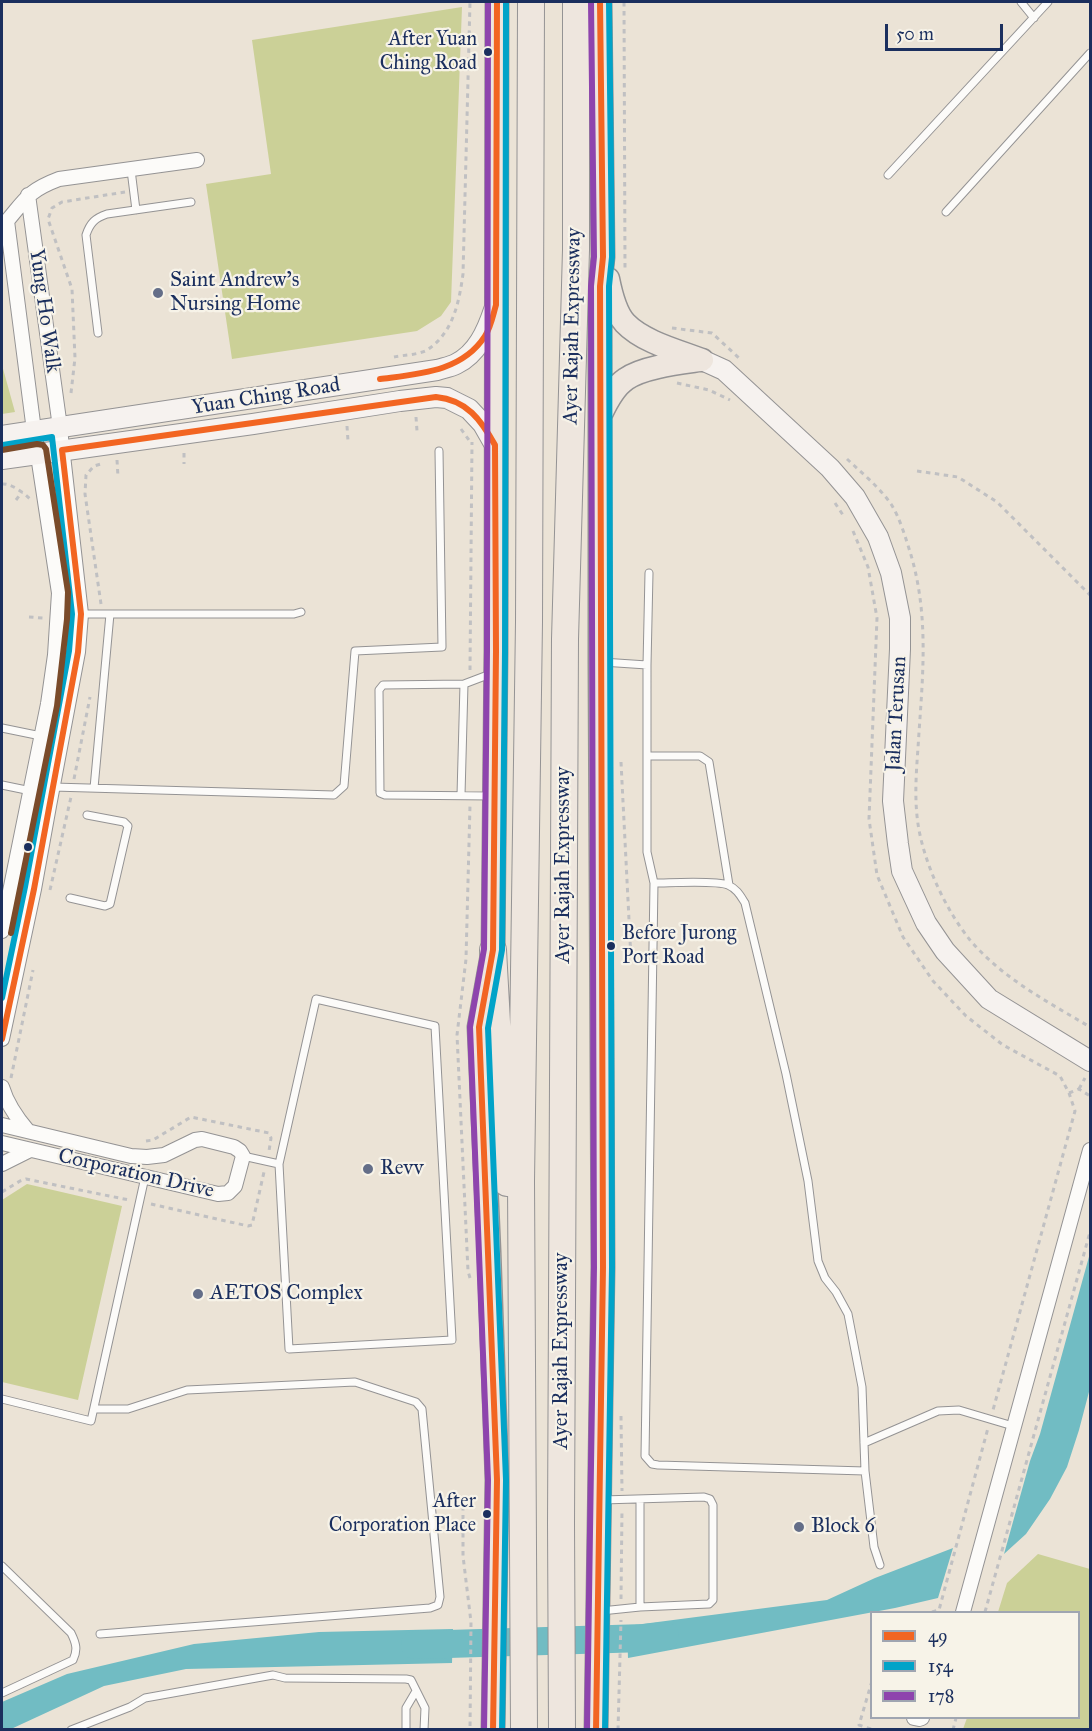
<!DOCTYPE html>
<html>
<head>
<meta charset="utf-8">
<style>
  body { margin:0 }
  #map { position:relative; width:1092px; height:1731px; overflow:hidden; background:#ebe3d6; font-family:"IM FELL Great Primer",serif }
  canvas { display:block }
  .frame { position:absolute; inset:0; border:3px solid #1b2f5e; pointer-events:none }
  .legend { position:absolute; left:870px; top:1611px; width:210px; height:108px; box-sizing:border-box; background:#f7f3e8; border:2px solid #9fa5b1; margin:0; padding:8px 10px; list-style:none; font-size:18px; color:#1b2f5e }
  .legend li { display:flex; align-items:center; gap:12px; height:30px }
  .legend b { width:30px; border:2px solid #9fa5b1 }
  .scale { position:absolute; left:885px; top:24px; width:118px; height:27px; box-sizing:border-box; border:3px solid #1b2f5e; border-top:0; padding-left:8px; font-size:18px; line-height:21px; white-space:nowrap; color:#1b2f5e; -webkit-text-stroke:4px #f7f3e8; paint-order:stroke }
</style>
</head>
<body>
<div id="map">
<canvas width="1092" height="1731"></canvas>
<div class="frame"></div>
<ul class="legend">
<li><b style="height:8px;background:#f26522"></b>49</li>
<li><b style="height:8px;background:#01a3c8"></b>154</li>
<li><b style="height:8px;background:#8e44ad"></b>178</li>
</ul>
<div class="scale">50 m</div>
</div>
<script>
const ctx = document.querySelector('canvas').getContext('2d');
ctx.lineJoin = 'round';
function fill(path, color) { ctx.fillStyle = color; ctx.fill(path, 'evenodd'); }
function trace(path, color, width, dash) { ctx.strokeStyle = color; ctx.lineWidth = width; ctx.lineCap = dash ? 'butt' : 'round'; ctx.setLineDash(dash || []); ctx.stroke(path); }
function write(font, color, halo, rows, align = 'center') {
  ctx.font = font + ' "IM FELL Great Primer",serif'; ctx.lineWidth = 4.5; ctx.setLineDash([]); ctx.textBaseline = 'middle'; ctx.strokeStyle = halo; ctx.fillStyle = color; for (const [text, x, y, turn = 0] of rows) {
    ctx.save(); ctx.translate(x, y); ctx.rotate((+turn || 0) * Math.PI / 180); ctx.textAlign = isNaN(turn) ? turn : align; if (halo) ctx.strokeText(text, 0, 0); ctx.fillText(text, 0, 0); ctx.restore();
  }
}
const green = new Path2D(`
  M462,7L451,302L441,316L417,331L232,359L206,184L271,174L252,40Z
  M2,365L15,412L2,414Z
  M27,1184L122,1206L78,1400L2,1382V1200Z
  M1038,1554L1090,1569V1729H963L967,1718H1078V1612H998L1007,1583Z`);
const water = new Path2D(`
  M1090,1253V1388L1079,1430L1067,1467L1050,1499L1026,1534L1004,1554L1030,1461L1040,1434Z
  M953,1548L938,1598L895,1608L628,1658L627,1626L827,1600L875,1578Z
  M453,1629L452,1663L186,1669L104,1686L11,1729H2V1702L67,1674L194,1644L319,1632Z`);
const river = new Path2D(`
  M415,1645L645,1638L665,1636`);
const path = new Path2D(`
  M624,2L625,270
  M672,328L712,333L739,358
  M394,357C403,355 418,355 427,350C453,333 459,303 463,274L470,2
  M677,383L709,390L730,400
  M71,393L75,358L72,289L48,219L52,208L62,202L125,192
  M416,417L417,431
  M347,426L348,441
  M461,429L471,443
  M184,453V464
  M847,459C862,473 879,487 891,504C900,518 906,539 911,555C930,620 922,682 918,748C916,775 914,803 919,830C926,867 946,910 970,940C1002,978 1048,1002 1090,1027
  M117,460L118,477
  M917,471L958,477L997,502L1090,595
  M2,484C11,483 24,493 30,499
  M16,500L22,492
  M835,503L843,515
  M853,531L868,567L877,618L869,819L877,875L903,937L933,981L966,1016L1003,1045L1060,1076L1069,1093L1075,1111L993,1410
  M101,604L85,494L86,475L94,466L101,464
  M29,617L43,618
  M470,670L472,442
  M621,762L631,959
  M74,779L90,697
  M50,890L71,797
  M11,1078L33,970
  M1079,1089L1085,1078
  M1069,1093L1079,1089L1090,1096
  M146,1141L153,1140L191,1117L269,1133L271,1138L269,1151
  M2,1192L20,1181L26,1179L129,1200
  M151,1204L248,1226L252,1225L264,1172
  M470,1278L468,1271L457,1035L466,959L470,805
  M621,1416L622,1491
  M463,1506V1556L471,1622L470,1730
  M621,1599L622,1509
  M932,1612L939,1610L988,1428
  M985,1612L1090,1232
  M872,1681L859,1725L874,1730
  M618,1730L621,1620
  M953,1730L956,1718`);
const lane = new Path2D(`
  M1021,2L1034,18
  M131,170L136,210
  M888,175L1048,2
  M946,212L1090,53
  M98,333L86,235C90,223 95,218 107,214L191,202
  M649,573L647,665V852L654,883L645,1456L652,1464L658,1465L865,1471
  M81,614H294L301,612
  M602,662L647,665
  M2,728L41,736
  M647,756H700L709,762L729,885
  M2,785L31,791L53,787L334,795L344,786L355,651L442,647L439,451
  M94,788L110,614
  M461,795L464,684
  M492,796L385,795L380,793L379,690L383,685L464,684L493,673
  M654,883C670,883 716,880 728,885C737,889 740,895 745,903L786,1074L808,1181L818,1261L825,1278L836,1292L848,1314L862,1387L865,1471L874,1547L880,1565
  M70,898L105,906L110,904L128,826L124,822L87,815
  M243,1156L279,1164L316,999L435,1026L452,1340L289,1349L279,1164
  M2,1399L91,1421L145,1177
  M94,1409H128L187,1390L355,1382L416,1402L422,1409L440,1597L438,1605L430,1608L100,1634
  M864,1443L938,1411L959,1410L1013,1426
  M640,1499V1607
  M2,1566L71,1633C76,1643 78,1650 73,1660L2,1693
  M601,1611L640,1607L709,1604L713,1600V1505L710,1499L704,1497L602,1500
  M71,1730L130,1707L145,1698L273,1675L285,1678L406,1679L411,1680L425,1708L424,1730
  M406,1730V1708L416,1691`);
const street = new Path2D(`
  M2,931L48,704L55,655L59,593L33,423L7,221C27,197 30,190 59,179L197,160
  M2,1039L34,889L49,806L78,652L81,614L59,420L28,195
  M2,1087C7,1104 16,1117 28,1131
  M2,1125L131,1156L147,1157L164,1155L195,1140L202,1139L234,1147L240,1151L243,1156L235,1186L228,1193L218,1194L2,1143
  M2,1164L30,1150
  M963,1612L1090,1150
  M914,1718L919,1719L922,1718`);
const secondary = new Path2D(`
  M702,360L724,370L830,468L855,497L878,537L891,573L900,618V649L893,801L898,844L902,871L926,923L945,951L989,999L1090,1061
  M2,436L437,370C443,368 450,367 456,364C477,354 487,331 494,310
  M2,459L253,424L400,401L436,397L447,398L469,409L483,424L495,445`);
const primary = new Path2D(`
  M608,279C611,294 615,312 625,323C643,342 678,351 702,360
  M601,414C607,401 614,387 626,379C643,367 679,363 700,360
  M493,1730L497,1480L489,1251L479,1027L493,950L496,651L497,2
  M596,1730L603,1267L600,662V286L603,257L600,2`);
const highway = new Path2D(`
  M493,950L504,1149L507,1183
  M524,1730L521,1181L529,622L531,2
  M562,1730L561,1522L565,639L576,250V2`);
const bus1 = new Path2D(`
  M380,379C418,374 462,372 485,336C491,327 493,315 496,305L497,2
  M2,1039L34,889L78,652L81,614L62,450L436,397C467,400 481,420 495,445L496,651L493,950L479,1027L497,1480L493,1730
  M596,1730L603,1267L600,286L603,257L600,2`);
const bus2 = new Path2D(`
  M2,998L25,887L69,651L72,614L52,437L3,445
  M502,1730L506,1480L488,1028L502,950L505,651L506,2
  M605,1730L612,1267L609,286L612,257L609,2`);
const bus3 = new Path2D(`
  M484,1730L488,1480L470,1027L484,949L487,651L488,2
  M587,1730L594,1267L591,286L594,257L591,2`);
const bus4 = new Path2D(`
  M2,450L37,444L43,445L46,449L68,592L67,619L57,706L11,933`);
const markers = [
  [488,52,5,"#1b2f5e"],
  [158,293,6,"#646e88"],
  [28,847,5,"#1b2f5e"],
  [611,946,5,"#1b2f5e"],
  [368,1169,6,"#646e88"],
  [198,1294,6,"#646e88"],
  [487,1514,5,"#1b2f5e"],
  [799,1527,6,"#646e88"]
];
const busNames = [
  ["After Yuan",477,40],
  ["Ching Road",477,64],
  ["Before Jurong",622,934,"left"],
  ["Port Road",622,958,"left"],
  ["After",476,1502],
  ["Corporation Place",476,1526]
];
const poiNames = [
  ["Saint Andrew's",170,281],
  ["Nursing Home",170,305],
  ["Revv",380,1169],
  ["AETOS Complex",210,1294],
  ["Block 6",811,1527]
];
const streetNames = [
  ["Yung Ho Walk",44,311,82],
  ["Ayer Rajah Expressway",573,326,-89],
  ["Yuan Ching Road",266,397,-9],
  ["Jalan Terusan",897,714,-87],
  ["Ayer Rajah Expressway",564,865,-90],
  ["Corporation Drive",136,1174,13],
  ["Ayer Rajah Expressway",562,1351,-90]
];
fill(green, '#cbd097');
fill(water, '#71bcc3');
trace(river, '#71bcc3', 28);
trace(lane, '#949394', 9);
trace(street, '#949394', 16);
trace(secondary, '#949394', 22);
trace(primary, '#949394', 25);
trace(highway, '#949394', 28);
trace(path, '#c0c0c2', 3, [4.5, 4.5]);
trace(lane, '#fcfbf9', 7);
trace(street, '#fcfbf9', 14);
trace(secondary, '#f6f2ef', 20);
trace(primary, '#eee6de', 22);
trace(highway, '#eee6de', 26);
trace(bus1, '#f26522', 6);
trace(bus2, '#01a3c8', 6);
trace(bus3, '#8e44ad', 6);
trace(bus4, '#7a4b2a', 6);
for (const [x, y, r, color] of markers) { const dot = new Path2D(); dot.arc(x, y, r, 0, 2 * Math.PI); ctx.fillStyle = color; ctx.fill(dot); trace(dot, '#f7f3e8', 2); }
write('20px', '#1b2f5e', '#f7f3e8', busNames, 'right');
write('21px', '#1b2f5e', '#f7f3e8', poiNames, 'left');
write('21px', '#1b2f5e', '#f7f3e8', streetNames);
</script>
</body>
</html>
